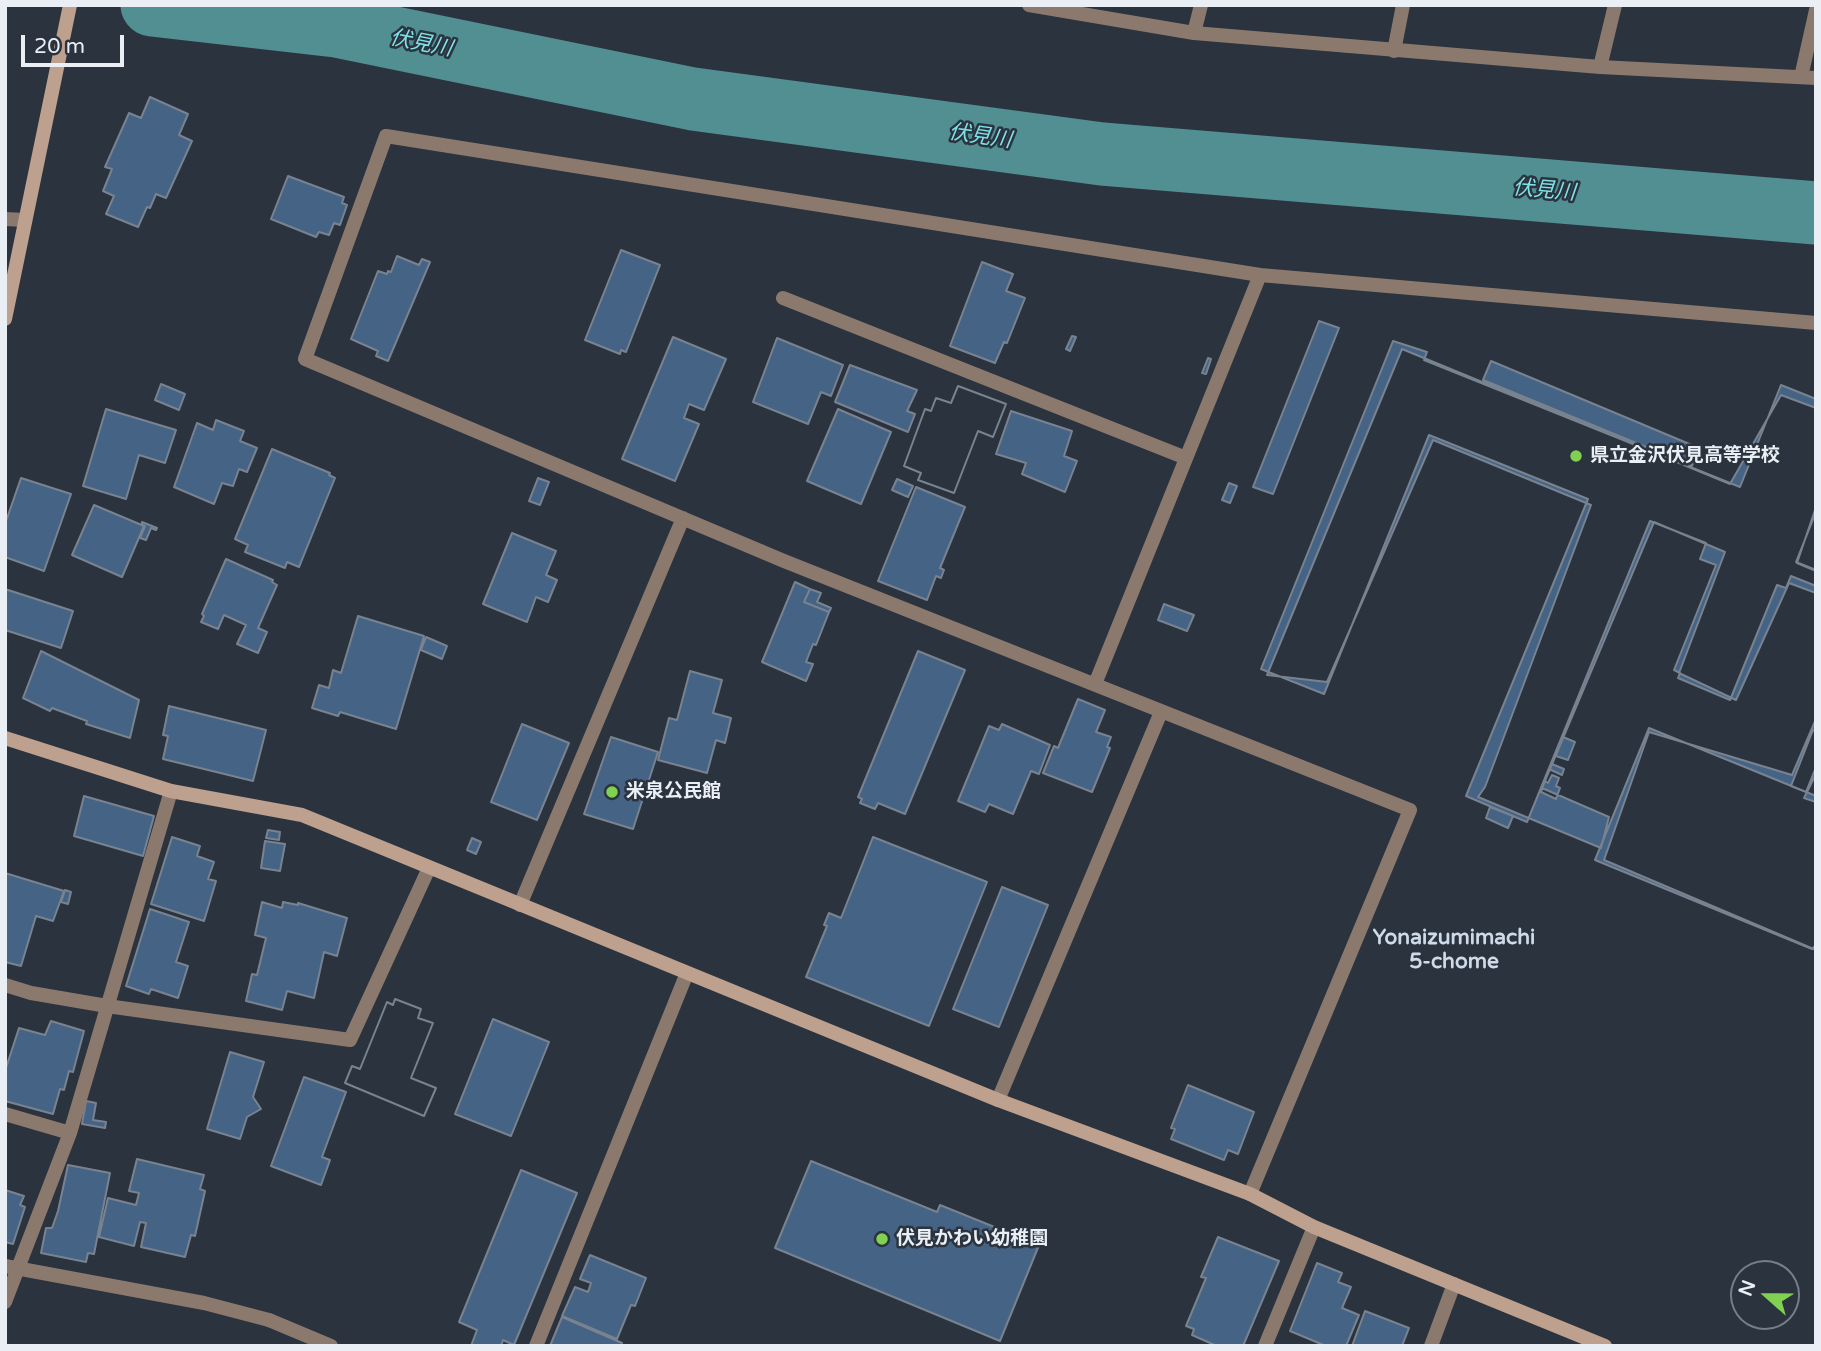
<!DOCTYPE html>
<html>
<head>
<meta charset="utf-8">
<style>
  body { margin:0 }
  #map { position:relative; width:1821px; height:1351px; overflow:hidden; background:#2a333e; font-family:"Varela Round",sans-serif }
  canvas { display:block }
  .frame { position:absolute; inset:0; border:7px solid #e9eff5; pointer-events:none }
  .north { position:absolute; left:1730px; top:1260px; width:70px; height:70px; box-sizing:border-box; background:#2a333e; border:2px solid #767e87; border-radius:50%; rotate:291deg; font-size:19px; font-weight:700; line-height:28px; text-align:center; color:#e9eff5 }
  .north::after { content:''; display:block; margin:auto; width:24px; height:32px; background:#80d051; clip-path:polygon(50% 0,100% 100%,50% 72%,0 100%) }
  .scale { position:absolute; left:21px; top:35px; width:103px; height:32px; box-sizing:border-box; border:4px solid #e9eff5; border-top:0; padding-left:9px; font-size:21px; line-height:24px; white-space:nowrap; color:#e9eff5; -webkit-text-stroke:5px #2a333e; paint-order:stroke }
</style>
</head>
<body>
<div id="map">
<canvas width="1821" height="1351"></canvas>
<div class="frame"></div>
<div class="north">N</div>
<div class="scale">20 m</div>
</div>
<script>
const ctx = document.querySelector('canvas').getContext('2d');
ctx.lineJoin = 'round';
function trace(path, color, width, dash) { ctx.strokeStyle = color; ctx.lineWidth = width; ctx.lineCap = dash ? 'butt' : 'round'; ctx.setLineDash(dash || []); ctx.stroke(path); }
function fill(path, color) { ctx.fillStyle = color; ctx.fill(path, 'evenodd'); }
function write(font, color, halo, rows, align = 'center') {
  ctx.font = font + ' "Varela Round","Noto Sans JP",sans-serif'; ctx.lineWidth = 5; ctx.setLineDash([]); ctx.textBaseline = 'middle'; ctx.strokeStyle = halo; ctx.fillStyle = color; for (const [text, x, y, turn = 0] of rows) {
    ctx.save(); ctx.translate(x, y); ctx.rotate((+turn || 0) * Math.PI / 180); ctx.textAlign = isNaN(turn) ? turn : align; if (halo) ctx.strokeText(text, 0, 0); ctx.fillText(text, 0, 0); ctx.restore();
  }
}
const river = new Path2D(`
  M152,5L336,26L693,99L1102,154L1816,213`);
const building = new Path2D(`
  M150,97L188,114L179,135L192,141L166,198L156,194L150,208L147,207L138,227L106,214L114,196L103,191L112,169L105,167L129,113L141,118Z
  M288,176L344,197L342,203L347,205L340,225L334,223L329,235L319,232L316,237L271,219Z
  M621,250L660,265L626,352L621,350L620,354L585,340Z
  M397,256L419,265L422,259L430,262L388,361L376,356L378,351L351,339L378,271L387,274L388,271L391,272Z
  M982,262L1013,274L1006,291L1025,298L1007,343L1004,342L995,363L950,346Z
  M1319,321L1339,328L1273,494L1253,487Z
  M1072,336L1076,337L1070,351L1066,349Z
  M673,337L726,359L704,410L689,404L684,418L699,424L675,481L622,459Z
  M777,338L843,365L831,396L821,392L808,424L753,402Z
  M1393,341L1427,352L1424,360L1740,487L1781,385L1816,399V512L1796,562L1816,570V586L1791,576L1786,588L1777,585L1730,700L1678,678L1680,673L1674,670L1716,565L1700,559L1706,543L1650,521L1527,822L1466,796L1588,499L1429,435L1324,694L1261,669Z
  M1402,349L1730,484L1781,395L1816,408V507L1797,563L1816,571V593L1789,583L1736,700L1679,673L1725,552L1654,522L1542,788L1609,817L1601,848L1478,797L1485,787L1591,505L1433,440L1327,682L1267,675Z
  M1208,358L1211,359L1206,374L1202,373Z
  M1491,361L1699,448L1692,466L1483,380Z
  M850,365L917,390L907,411L915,414L908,432L835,402Z
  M161,384L185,394L179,410L155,400Z
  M958,386L1006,404L993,437L978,431L954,493L918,480L921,473L904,466L925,409L931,411L936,398L951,403Z
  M958,386L1006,404L993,437L978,431L954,493L918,480L921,473L904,466L925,409L931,411L936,398L951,403Z
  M106,409L176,430L165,463L139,455L126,499L83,486Z
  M838,409L891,432L861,504L807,481Z
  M1011,411L1072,431L1064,456L1077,461L1065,492L1022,474L1026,463L996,454Z
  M216,420L244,431L240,441L257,448L247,472L239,469L233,486L222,483L214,504L174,487L197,423L213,430Z
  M272,449L330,473L329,475L335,478L299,567L287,562L285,568L245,552L248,545L235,539Z
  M21,478L71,494L44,571L5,557V524Z
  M538,478L549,482L540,505L529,501Z
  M897,479L913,486L908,497L892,490Z
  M1229,483L1237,486L1230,503L1222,500Z
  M916,487L965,507L940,568L944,570L941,578L936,576L927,600L878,581Z
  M94,505L144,526L122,577L72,555Z
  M142,522L157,528L156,530L151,528L146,540L140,538L145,526L142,525Z
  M512,533L556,551L546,575L557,580L548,602L536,597L527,622L483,604Z
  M226,559L273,580L272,582L277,585L258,628L267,632L258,653L237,644L246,625L224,615L218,629L201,622L204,616L202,614Z
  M795,582L810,589L804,602L829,612L816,645L813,644L806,662L813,664L806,681L762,662Z
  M5,589L73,611L61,648L5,630Z
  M810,589L821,593L817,602L831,608L829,612L804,602Z
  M1164,604L1194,615L1187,631L1158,620Z
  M358,616L424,636L396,729L340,712L338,716L312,708L319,685L329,688L333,670L341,673Z
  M426,637L447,646L442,659L421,650Z
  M41,651L139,700L130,738L86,724L87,721L52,708L50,711L23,698Z
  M918,651L965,670L905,814L878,803L875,809L860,803L862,799L858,797Z
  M690,671L722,680L713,713L731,718L725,743L716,740L707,773L658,760L669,718L677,720Z
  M1078,699L1105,710L1096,732L1111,737L1107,747L1110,748L1092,792L1043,773L1054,746L1058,748Z
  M169,706L266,730L253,781L163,759L168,736L163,735Z
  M1816,719V774L1804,798L1816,802V950L1604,860L1649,732L1792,775Z
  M522,724L569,743L537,820L491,802Z
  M1002,724L1050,745L1039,774L1031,771L1013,814L989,804L985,812L958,801L989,726L999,730Z
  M1649,728L1816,796V945L1812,949L1595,860Z
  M1813,730L1816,732V767L1806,792L1791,786Z
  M611,737L658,752L633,829L584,814Z
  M1563,737L1575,742L1568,760L1556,756Z
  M1552,764L1564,769L1562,775L1549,769Z
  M1552,775L1559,778L1556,786L1560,788L1556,799L1541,792L1545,781L1548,783Z
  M84,796L154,816L143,856L74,836Z
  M1490,807L1513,816L1508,828L1486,818Z
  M268,830L280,832L279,840L266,838Z
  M172,837L200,846L197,856L214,862L208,879L216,881L204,921L151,904Z
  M873,837L987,882L929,1026L806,977L827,926L824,925L829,913L841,918Z
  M472,838L481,842L476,854L467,850Z
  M265,841L285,844L280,871L261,868Z
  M5,873L64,891L53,921L36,916L21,966L5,962Z
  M1002,887L1048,905L999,1027L953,1009Z
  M65,890L71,892L68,904L61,902Z
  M262,902L282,908L283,902L298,905V903L347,918L337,956L324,952L314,998L287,991L282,1010L246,1001L252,974L257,975L266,938L255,935Z
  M150,909L189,922L176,962L188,966L178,998L151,989L149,994L126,986Z
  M395,999L421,1009L418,1018L433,1023L411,1078L436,1088L424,1116L345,1083L352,1066L360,1069L387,1002L393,1005Z
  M395,999L421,1009L418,1018L433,1023L411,1078L436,1088L424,1116L345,1083L352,1066L360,1069L387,1002L393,1005Z
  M493,1019L549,1042L511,1136L455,1114Z
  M51,1021L84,1031L73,1072L69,1071L64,1090L60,1089L53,1114L5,1101V1071L19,1028L45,1035Z
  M230,1052L264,1062L253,1097L261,1109L247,1117L240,1139L207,1129Z
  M304,1077L346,1092L322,1157L330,1160L321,1185L271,1166Z
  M1188,1085L1254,1112L1238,1154L1228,1150L1224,1160L1171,1139L1175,1129L1171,1128Z
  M86,1101L96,1103L93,1120L106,1122L105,1128L82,1124Z
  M137,1159L204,1175L200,1189L205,1191L195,1236L191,1235L185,1257L141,1247L146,1223L140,1222L134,1246L99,1237L108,1198L136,1205L139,1193L129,1191Z
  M811,1161L937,1212L940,1205L1039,1245L1000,1341L775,1248Z
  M68,1165L110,1173L94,1254L88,1253L86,1262L41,1253L46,1228H52L58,1211Z
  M521,1170L577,1193L514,1345L503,1340L501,1346H471L477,1330L459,1322Z
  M5,1190L24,1196L20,1205L25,1207L13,1244L5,1242Z
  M1218,1237L1279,1261L1243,1346H1217L1192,1335L1194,1329L1186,1326L1206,1278L1201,1277Z
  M590,1255L646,1278L635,1306L631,1305L617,1339L562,1316L575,1287L588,1292L591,1283L580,1279Z
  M1317,1263L1342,1273L1338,1282L1351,1287L1342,1308L1359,1315L1346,1346H1326L1290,1331Z
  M1365,1311L1409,1328L1402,1346H1352Z
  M562,1317L622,1343L621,1346H550Z`);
const lane = new Path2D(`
  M5,985L31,993L107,1006L350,1040L429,868
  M5,1114L70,1133L5,1302
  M70,1133L171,791
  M5,1266L204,1303L269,1320`);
const street = new Path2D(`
  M1029,5L1194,33L1600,67L1816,78
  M1194,33L1201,5
  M1394,51L1403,5
  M1600,67L1615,5
  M1801,77L1816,10
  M5,219L25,220
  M783,298L1186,458
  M1095,684L1260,275L1816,323
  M520,905L683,518
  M998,1100L1161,712
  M1250,1194L1410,810L784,561L305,359L386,136L1260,275
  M269,1320L331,1346
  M536,1346L687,973
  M1265,1346L1314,1227
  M1431,1346L1454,1284`);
const secondary = new Path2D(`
  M5,319L70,5
  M5,738L171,791L302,815L998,1100L1250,1194L1314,1227L1605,1346`);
const markers = [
  [1576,456,7,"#80d051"],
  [612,792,7,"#80d051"],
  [882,1239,7,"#80d051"]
];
const poiNames = [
  ["県立金沢伏見高等学校",1590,456],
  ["米泉公民館",626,792],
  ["伏見かわい幼稚園",896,1239]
];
const waterNames = [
  ["伏見川",421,44,11],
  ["伏見川",980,137,8],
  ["伏見川",1544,191,5]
];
const neighbourhoodNames = [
  ["Yonaizumimachi",1454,938],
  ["5-chome",1454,962]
];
trace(river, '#518f93', 63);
fill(building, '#456385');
trace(building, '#798390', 2);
trace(lane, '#8c796e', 14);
trace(street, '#8c796e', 14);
trace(secondary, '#bea08e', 14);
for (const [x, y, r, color] of markers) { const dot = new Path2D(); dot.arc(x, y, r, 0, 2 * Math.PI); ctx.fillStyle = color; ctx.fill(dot); trace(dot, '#2a333e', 2.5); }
write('bold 19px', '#e9eff5', '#2a333e', poiNames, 'left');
write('italic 21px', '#7ee2e8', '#2a333e', waterNames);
write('bold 21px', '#cedae7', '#2a333e', neighbourhoodNames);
</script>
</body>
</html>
